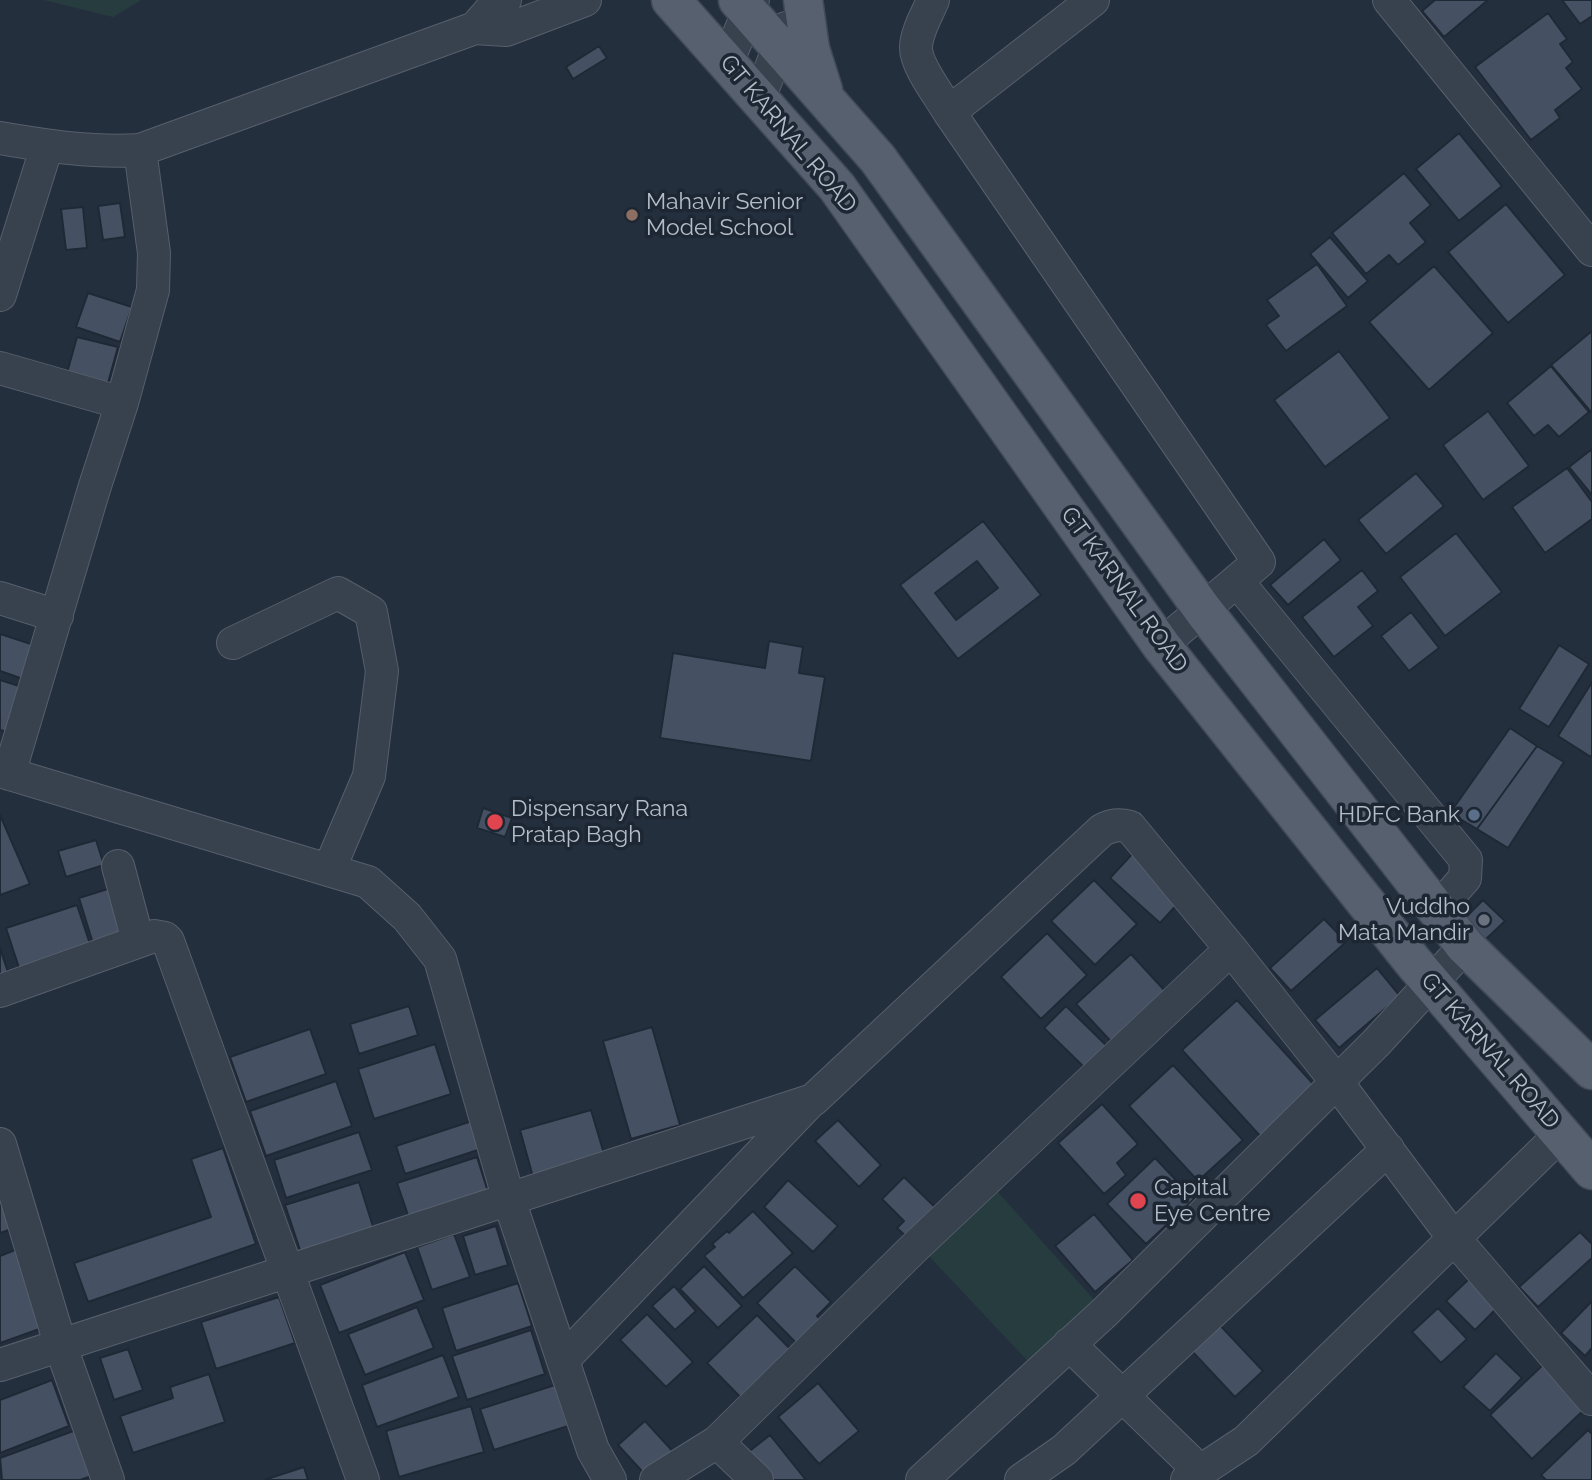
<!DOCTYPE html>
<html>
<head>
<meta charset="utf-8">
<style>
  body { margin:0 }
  canvas { display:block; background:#242f3e }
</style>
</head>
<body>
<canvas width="1592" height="1480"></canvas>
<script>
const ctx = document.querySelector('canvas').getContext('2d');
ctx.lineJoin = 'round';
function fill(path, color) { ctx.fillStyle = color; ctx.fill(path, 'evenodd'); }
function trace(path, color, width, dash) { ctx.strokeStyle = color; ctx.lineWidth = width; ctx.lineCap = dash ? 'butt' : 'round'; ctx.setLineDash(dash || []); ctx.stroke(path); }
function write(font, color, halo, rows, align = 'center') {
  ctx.font = font + ' Raleway,sans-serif'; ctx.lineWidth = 7; ctx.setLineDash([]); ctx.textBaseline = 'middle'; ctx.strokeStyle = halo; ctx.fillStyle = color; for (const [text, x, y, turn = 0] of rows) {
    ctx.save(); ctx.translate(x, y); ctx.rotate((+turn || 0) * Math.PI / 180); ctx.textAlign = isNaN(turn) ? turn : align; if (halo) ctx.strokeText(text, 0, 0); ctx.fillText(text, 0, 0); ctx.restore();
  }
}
const green = new Path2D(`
  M44,0H141L113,17Z
  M997,1191L1105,1312L1040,1374L927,1254Z`);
const building = new Path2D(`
  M1435,0H1488L1444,37L1422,11Z
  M1562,0H1592V16L1580,24Z
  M1548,13L1567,39L1560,44L1573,62L1566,68L1582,89L1555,110L1560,118L1531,140L1475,67Z
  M599,46L607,58L573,79L566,67Z
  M1459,133L1502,186L1459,221L1416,169Z
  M1404,173L1431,205L1410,223L1426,242L1398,265L1389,255L1366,274L1332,233Z
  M120,203L125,237L103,240L98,206Z
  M1506,204L1565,275L1508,323L1448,252Z
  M83,207L87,248L66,250L61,209Z
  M1330,237L1368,281L1348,298L1310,254Z
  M1317,264L1347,306L1286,351L1266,325L1279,316L1267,300Z
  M1434,266L1493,333L1429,390L1369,322Z
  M88,293L132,307L120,342L76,327Z
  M1592,331V411L1591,412L1551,365Z
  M77,337L118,347L106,390L65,380Z
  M1339,351L1390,418L1325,467L1274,400Z
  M1551,366L1589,412L1559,437L1548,425L1534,436L1507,403Z
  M1488,411L1529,466L1483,500L1443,445Z
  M1592,449V495L1569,467Z
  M1567,468L1592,502V519L1545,553L1512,507Z
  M1416,473L1444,506L1386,554L1358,520Z
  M983,521L1041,595L958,659L900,585ZM977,561L998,588L956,620L935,593Z
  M1456,533L1502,592L1445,636L1400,577Z
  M1324,539L1341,560L1288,605L1270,585Z
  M1362,570L1378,591L1358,607L1373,626L1334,657L1302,617Z
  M1411,612L1439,648L1409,671L1381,636Z
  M0,634L34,645L23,679L0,671Z
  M769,641L803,647L799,673L825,677L811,761L660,738L673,653L765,668Z
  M1559,645L1589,664L1549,727L1519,709Z
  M0,680L22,687L7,732L0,730Z
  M1592,682V755L1591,757L1558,736Z
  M1510,728L1537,746L1477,829L1450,813Z
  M1537,746L1564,762L1508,848L1477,829Z
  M483,808L512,818L505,837L477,828Z
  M0,815L30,884L0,895Z
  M96,840L104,865L66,877L58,851Z
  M1134,852L1184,897L1160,923L1110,878Z
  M1094,880L1137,924L1095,965L1051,921Z
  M114,887L130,939L95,950L79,898Z
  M1483,900L1505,921L1485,940L1464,919Z
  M77,905L93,953L22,977L6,928Z
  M1324,919L1346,942L1291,991L1270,968Z
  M1047,933L1087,975L1041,1019L1001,977Z
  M0,948L11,981L0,985Z
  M1131,954L1166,992L1119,1050L1076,1004Z
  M1377,968L1400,996L1339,1048L1315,1020Z
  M1237,1000L1316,1087L1261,1137L1182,1050Z
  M409,1006L418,1035L359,1054L350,1024Z
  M1066,1006L1112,1051L1090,1073L1044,1028Z
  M652,1027L680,1125L631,1139L603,1041Z
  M310,1029L326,1074L246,1102L230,1057Z
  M435,1044L451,1094L374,1119L358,1069Z
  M1173,1065L1243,1140L1198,1181L1129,1106Z
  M336,1081L352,1126L266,1156L250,1111Z
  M1102,1104L1138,1144L1117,1163L1126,1175L1104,1194L1058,1143Z
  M591,1110L605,1157L533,1177L520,1130Z
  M478,1119L487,1147L405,1174L396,1146Z
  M838,1120L881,1165L859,1187L815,1141Z
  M359,1132L372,1170L286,1198L274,1160Z
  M223,1148L256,1244L88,1302L74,1263L211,1217L191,1159Z
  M477,1157L489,1195L410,1221L397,1183Z
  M1155,1158L1194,1199L1146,1244L1107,1204Z
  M904,1177L940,1212L911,1241L897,1228L904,1221L882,1199Z
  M0,1180L17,1227L0,1233Z
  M788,1180L838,1226L813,1252L764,1207Z
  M359,1182L376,1236L303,1259L285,1205Z
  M753,1211L793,1253L743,1298L704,1256L715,1247L712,1244L727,1231L729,1233Z
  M1094,1214L1133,1260L1095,1292L1055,1246Z
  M496,1226L508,1265L475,1275L463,1236Z
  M1580,1232L1592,1244V1258L1538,1307L1519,1287Z
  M454,1234L470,1277L432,1290L417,1247Z
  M20,1248L45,1327L0,1343V1256Z
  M405,1252L424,1300L339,1333L320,1285Z
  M704,1266L742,1306L718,1328L680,1289Z
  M795,1266L831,1302L817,1316L827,1326L802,1349L757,1303Z
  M1470,1278L1498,1307L1475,1330L1446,1301Z
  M518,1283L532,1326L456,1351L442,1308Z
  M674,1286L696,1311L675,1330L652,1306Z
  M279,1297L295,1343L216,1369L201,1322Z
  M1592,1301V1348L1585,1356L1561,1333Z
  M417,1307L434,1348L365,1375L348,1334Z
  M1438,1308L1467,1339L1441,1363L1412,1332Z
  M647,1314L693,1362L666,1387L620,1340Z
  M757,1315L799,1358L749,1406L707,1363Z
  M1217,1322L1263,1371L1235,1397L1189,1348Z
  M531,1330L545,1374L467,1400L452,1356Z
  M128,1349L143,1390L114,1400L100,1358Z
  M1496,1353L1522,1378L1490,1411L1463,1387Z
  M443,1355L459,1397L377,1427L362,1385Z
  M1544,1364L1587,1407L1532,1459L1490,1415Z
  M209,1374L225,1422L133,1453L120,1416L173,1398L170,1387Z
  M52,1380L69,1426L0,1453V1400Z
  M818,1383L859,1431L819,1464L778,1417Z
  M555,1385L568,1426L494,1450L480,1409Z
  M471,1406L484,1452L399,1477L386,1431Z
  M645,1421L678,1457L650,1480L618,1445Z
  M76,1430L92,1476L80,1480H2L0,1458Z
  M1588,1430L1592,1434V1480H1546L1541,1475Z
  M770,1435L806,1480H768L747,1453Z
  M304,1467L308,1480H264Z`);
const minor = new Path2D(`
  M933,0C927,15 916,32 916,48C916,66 940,96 949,112L1259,562L1161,645
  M1389,0L1592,250
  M475,28L496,4L505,0
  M727,63L753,0
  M759,99L786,28
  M949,112L1093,0
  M0,138C46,146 93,153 140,150L475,28L506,30L585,0
  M0,295L47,146
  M0,368L122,403
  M1237,581L1466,860L1465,878L1437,910
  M0,598L57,616
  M233,643L338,593L371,612L382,671L369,776L329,870
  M0,771L368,882L407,917L440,959L509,1200L593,1450L610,1480
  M9,774L94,489L122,403L153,290L154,253L140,150
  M118,866L138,941
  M0,991L154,936L165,938L168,941L363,1480
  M0,1144L61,1347L108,1480
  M1069,1344L1200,1471
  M563,1360L809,1103
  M0,1365L813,1100L1102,830C1112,825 1119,824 1130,827L1231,949L1336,1081L1453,1237L1592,1399
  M717,1442L757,1480
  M656,1480L717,1442L915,1247L1231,949
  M922,1480L1105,1312L1376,1043L1465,946
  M1021,1480L1064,1450L1388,1149
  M1187,1480L1246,1441L1561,1134`);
const major = new Path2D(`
  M671,0L837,187L1161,645L1414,963L1592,1170
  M738,0L878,159L1203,610L1465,946L1592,1070
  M803,0L810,49L823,90`);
const markers = [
  [632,215,7,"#8d6e63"],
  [1474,815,7,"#5c6f8a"],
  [495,822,9,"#e0444e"],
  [1484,920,7,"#6b7280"],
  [1138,1201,9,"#e0444e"]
];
const streetNames = [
  ["GT KARNAL ROAD",788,134,50],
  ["GT KARNAL ROAD",1124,590,54],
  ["GT KARNAL ROAD",1490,1051,49]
];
const poiNames = [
  ["Mahavir Senior",646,202],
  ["Model School",646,228],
  ["Dispensary Rana",511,809],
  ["Pratap Bagh",511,835],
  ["HDFC Bank",1460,815,"right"],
  ["Vuddho",1470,907,"right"],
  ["Mata Mandir",1470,933,"right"],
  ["Capital",1154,1188],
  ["Eye Centre",1154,1214]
];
fill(green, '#263c3f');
fill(building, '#455162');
trace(building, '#1f2835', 2);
trace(minor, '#565f6c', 34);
trace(major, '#414a57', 41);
trace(minor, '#38414e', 32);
trace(major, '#56606e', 38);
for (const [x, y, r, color] of markers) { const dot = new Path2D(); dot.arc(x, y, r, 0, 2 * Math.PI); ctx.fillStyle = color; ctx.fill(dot); trace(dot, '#1d2633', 2.5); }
write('23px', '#b4bcc9', '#1d2633', streetNames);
write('23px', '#b4bcc9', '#1d2633', poiNames, 'left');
</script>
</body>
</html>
